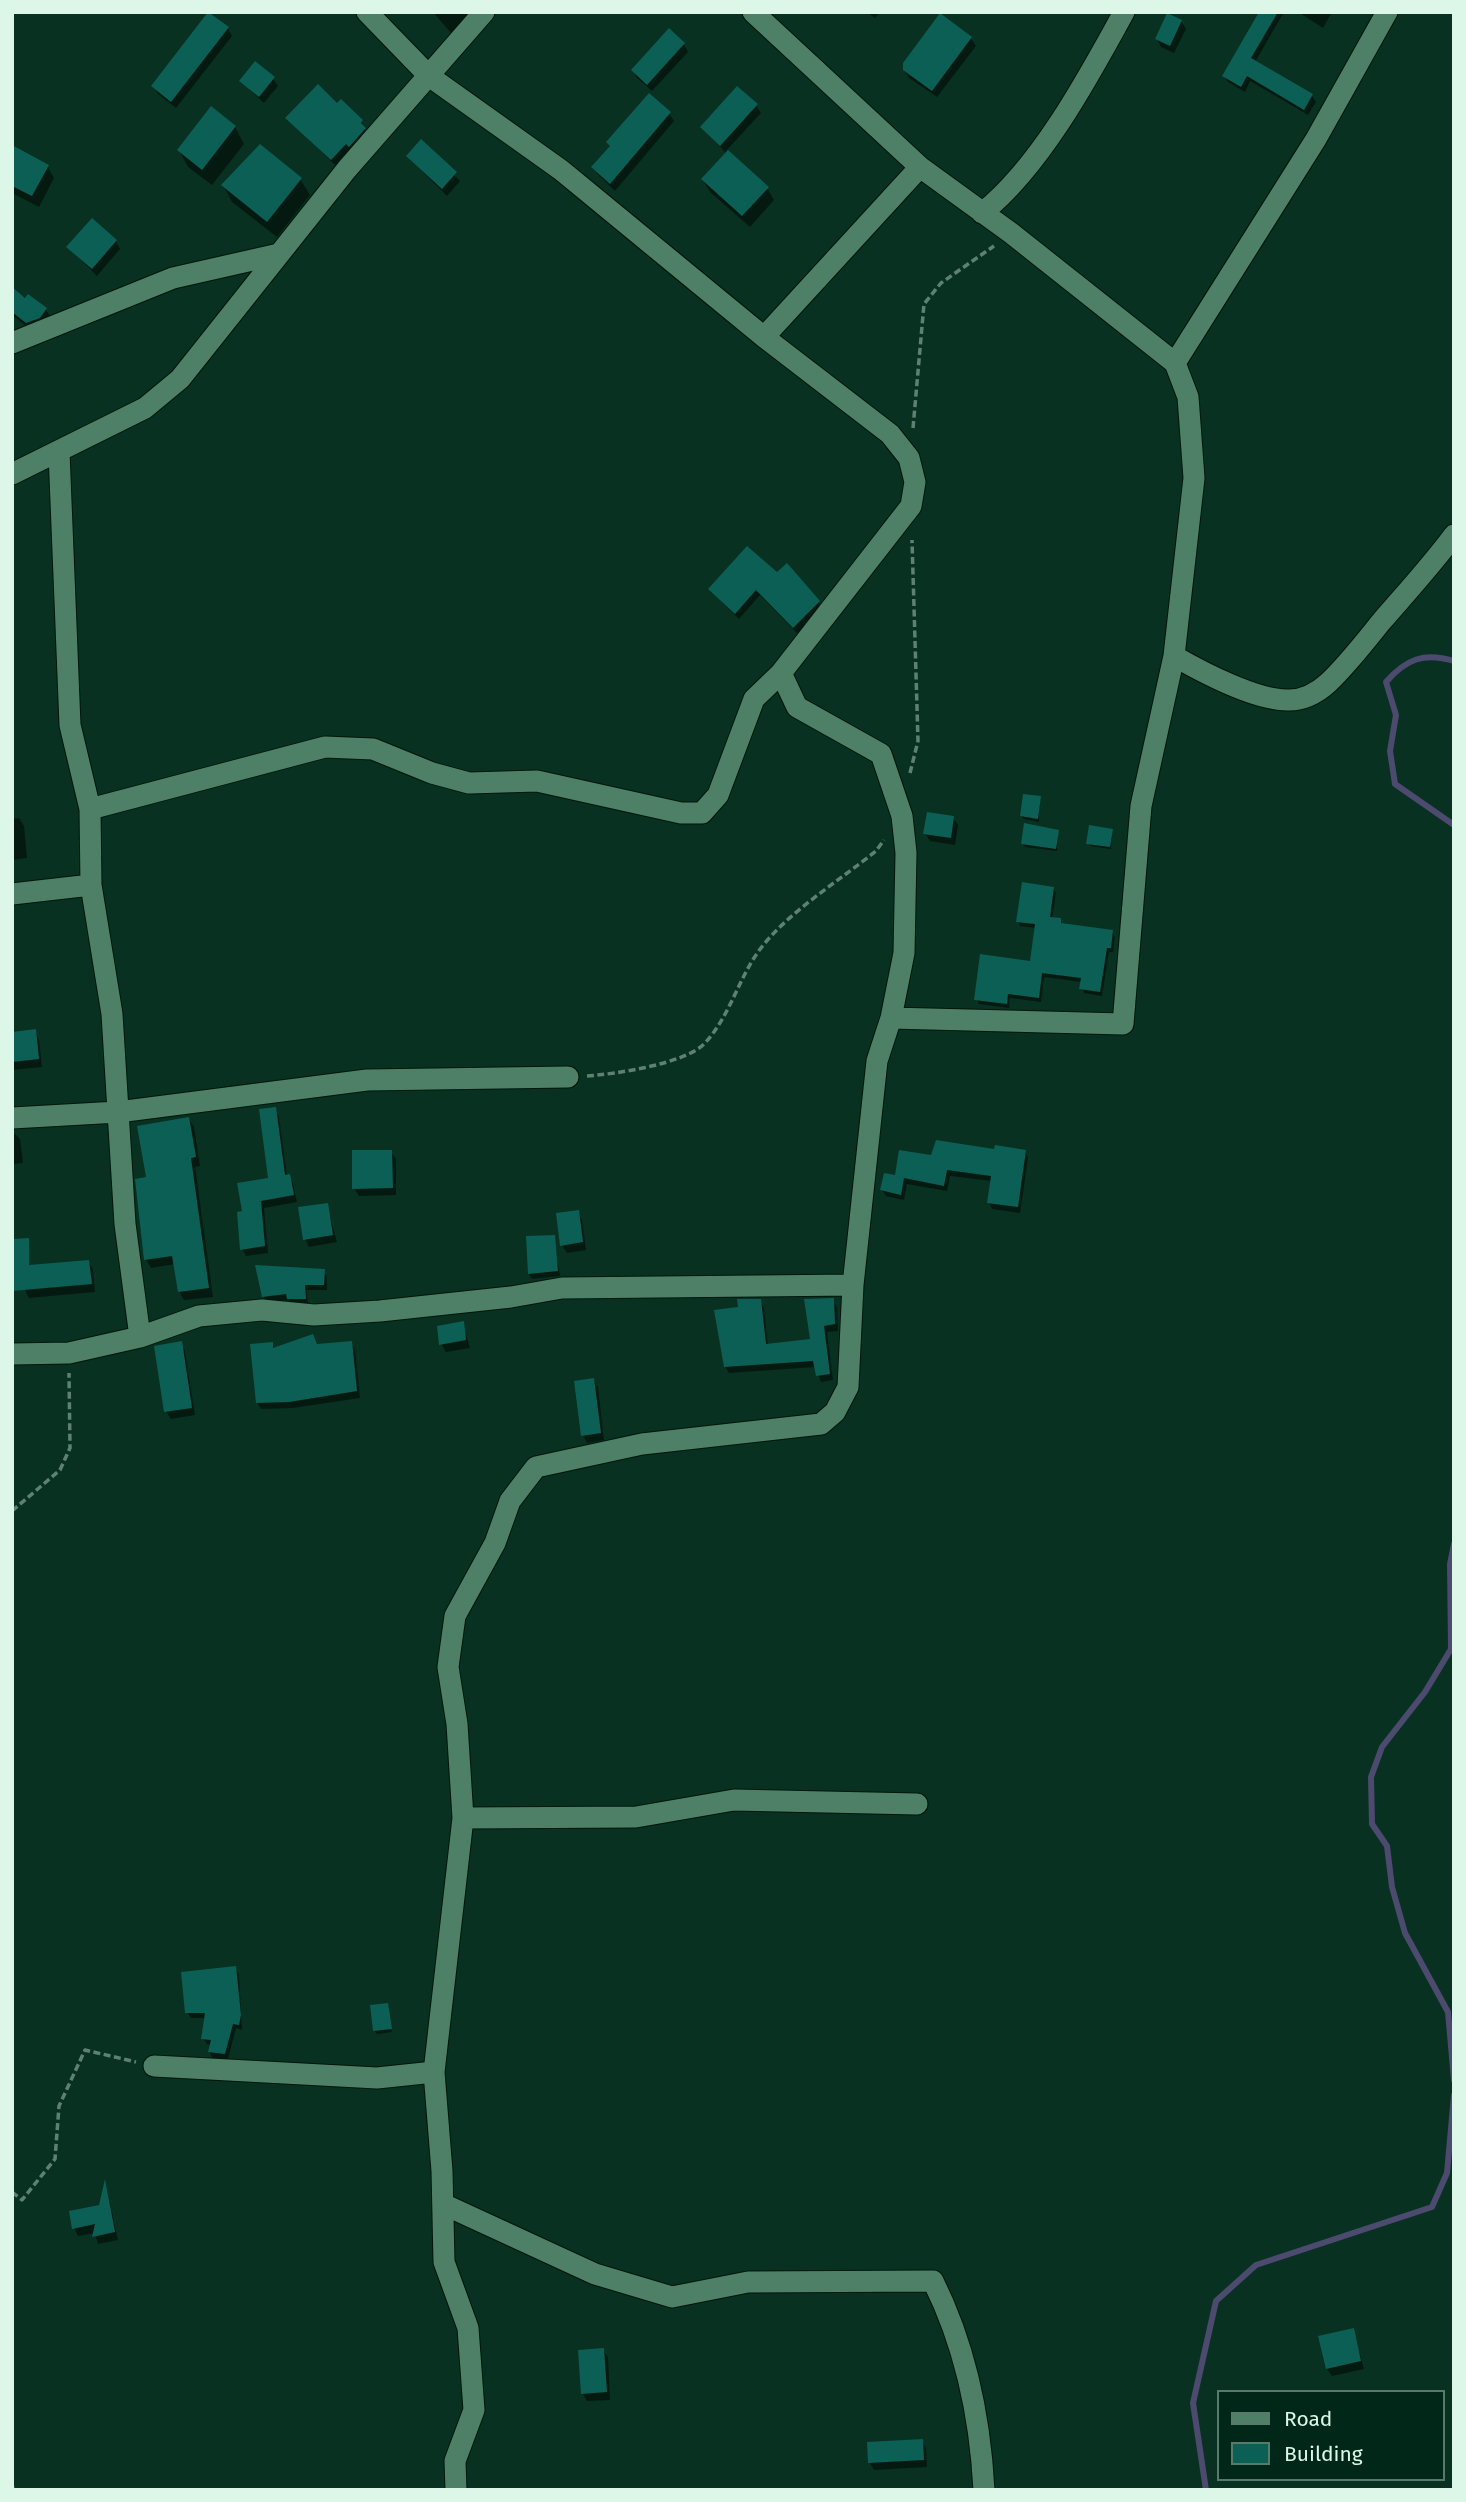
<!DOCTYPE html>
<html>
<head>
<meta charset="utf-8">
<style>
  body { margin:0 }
  #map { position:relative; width:1466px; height:2502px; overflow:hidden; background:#083121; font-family:"Fira Sans",sans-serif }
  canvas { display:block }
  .frame { position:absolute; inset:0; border:14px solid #dcf6e8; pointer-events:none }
  .legend { position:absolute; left:1217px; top:2390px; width:228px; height:91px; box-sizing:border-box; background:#002717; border:2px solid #587a6b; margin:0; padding:9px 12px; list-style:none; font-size:21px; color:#dcf6e8 }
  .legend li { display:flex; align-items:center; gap:14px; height:35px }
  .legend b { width:35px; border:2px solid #587a6b }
</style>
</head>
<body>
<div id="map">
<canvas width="1466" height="2502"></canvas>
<div class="frame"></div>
<ul class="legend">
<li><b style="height:9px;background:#4d8067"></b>Road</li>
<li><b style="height:19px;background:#0c5f55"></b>Building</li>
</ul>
</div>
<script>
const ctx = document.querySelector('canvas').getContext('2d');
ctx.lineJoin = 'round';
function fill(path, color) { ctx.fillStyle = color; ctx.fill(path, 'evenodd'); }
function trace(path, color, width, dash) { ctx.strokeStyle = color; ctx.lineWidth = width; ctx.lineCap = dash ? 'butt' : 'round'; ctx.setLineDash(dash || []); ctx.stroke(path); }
const shadow = new Path2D(`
  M433,12H478L461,31L457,27L451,33Z
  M867,12H880L875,18Z
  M1261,12H1284L1255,62L1312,96L1316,102L1308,115L1250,81L1245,92L1228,82L1224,76Z
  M1298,12H1332L1323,28Z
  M941,15L971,38L976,46L937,97L909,78L904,70Z
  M1181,21L1186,29L1174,53L1161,47L1157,39Z
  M228,28L232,36L176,108L158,94L153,86Z
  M684,44L688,52L652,91L637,78L633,70Z
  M273,79L278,86L264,103L241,81Z
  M337,105L362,122L368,135L335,165L288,118Z
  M756,105L761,113L726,151L767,188L774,200L750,227L710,192L703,180L727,154L702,128Z
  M669,113L674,121L615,191L598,175L593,167Z
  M235,127L244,144L212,185L188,167L179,150Z
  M421,142L460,181L447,196L408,157Z
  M12,147L47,166L54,178L39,207L12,193Z
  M300,179L310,195L277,237L232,202L223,185Z
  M116,241L120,249L97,276L69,248Z
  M12,290L46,309L50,317L31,330L12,315Z
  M777,575L819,602L823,608L797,633L760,595L739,619L710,590Z
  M1040,798L1039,822L1024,819L1022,816Z
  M19,818L24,826L27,858L12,860V819Z
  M953,818L958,825L955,845L930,841L925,834Z
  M1112,830L1111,849L1090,846L1088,843Z
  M1058,831L1057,851L1025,847L1023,843Z
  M1053,888L1056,893L1052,919L1060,920L1063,925L1112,932L1115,937L1113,952H1109L1102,996L1084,993L1082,982L1044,977L1041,1002L1010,998L1009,1008L979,1004L976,999L1031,963L1036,928L1020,926L1018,921Z
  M35,1031L39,1039L42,1067L12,1070V1034Z
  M275,1109L279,1116L287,1176L293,1183L297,1202L264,1208L268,1253L246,1256L242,1249L244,1213L270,1179Z
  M189,1119L194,1127L200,1166L195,1167L213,1297L184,1300L179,1291L175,1264L151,1268L146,1259L148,1178Z
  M12,1131L20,1139L23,1163L12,1164Z
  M996,1151H1025L1028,1158L1020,1213L992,1209L989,1202L992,1181L950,1176L947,1191L907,1184L904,1200L886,1196L882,1190L933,1157Z
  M391,1152L396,1159V1195L359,1196L354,1188Z
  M327,1205L337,1242L309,1247L305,1239Z
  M578,1212L582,1220L586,1250L567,1253L562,1245Z
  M554,1237L560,1276L532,1279L529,1274Z
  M88,1262L93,1269L95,1292L29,1298L25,1290V1267Z
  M324,1271L327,1277V1290H307L308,1305H292L289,1300L267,1302L263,1296Z
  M833,1300L837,1307L838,1331L827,1332L833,1380L821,1382L816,1367L729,1373L725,1366L740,1309L760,1301L764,1308L768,1346L812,1340Z
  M463,1323L470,1348L446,1352L441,1344Z
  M313,1336L318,1346L351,1343L355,1349L360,1398L293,1408L261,1409L257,1402L272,1344L275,1349Z
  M181,1343L185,1351L195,1415L171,1419L166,1411Z
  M593,1380L598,1387L604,1440L587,1443L583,1435Z
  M235,1968L239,1974L242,2030L236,2028L228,2059L213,2058L209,2052L212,2045L207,2044L203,2038L206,2018H191L187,2012Z
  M387,2004L392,2032L377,2034L375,2031Z
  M106,2184L118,2240L98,2244L95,2233L78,2236L74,2228L101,2206Z
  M1353,2330L1364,2369L1332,2376L1327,2369Z
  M603,2350L608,2357L610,2400L587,2401L583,2394Z
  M922,2440L926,2448L927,2467L874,2470L870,2463Z`);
const stream = new Path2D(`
  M1454,661C1424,652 1406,659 1386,682L1396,715L1390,751L1395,784L1454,825
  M1454,1544L1450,1564L1451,1649L1425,1692L1382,1747L1371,1777L1372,1824L1387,1846L1392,1887L1405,1933L1448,2012L1454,2080
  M12,2488V2490
  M1206,2490L1193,2403L1216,2301L1256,2265L1432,2207L1447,2173L1454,2095`);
const building = new Path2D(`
  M208,12L229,27L171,102L151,86Z
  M1259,12H1278L1251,58L1313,94L1304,110L1247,76L1241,87L1222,76Z
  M940,13L972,37L932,91L903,70V63Z
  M1167,13L1182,20L1170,46L1155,39Z
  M669,28L685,43L647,85L631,70Z
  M255,61L275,77L259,97L239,81Z
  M318,84L337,103L341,99L363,120L361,123L366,128L349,147L346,144L331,160L285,118Z
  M737,86L758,104L720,146L700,127Z
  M649,93L671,112L610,184L591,167L610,146L606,142Z
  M211,106L236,126L202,170L177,150Z
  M421,139L457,172L442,189L406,156Z
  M260,144L302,178L267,222L221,185Z
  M12,145L49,165L32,196L12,186Z
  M728,150L769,187L742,216L701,179Z
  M92,218L117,240L92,269L66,247Z
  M12,287L25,298L28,294L47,308L40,318L26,323L12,312Z
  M747,546L777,572L787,563L820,601L793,628L756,590L735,614L708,589Z
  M1023,794L1041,796L1038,819L1020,816Z
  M927,812L954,816L951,838L923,834Z
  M1024,823L1059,830L1056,849L1021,844Z
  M1089,825L1113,829L1110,847L1086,844Z
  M1022,882L1054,887L1050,917L1061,918V923L1113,930L1111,948H1107L1100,992L1079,989L1081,978L1042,973L1039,998L1008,994L1007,1004L974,1000L980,954L1030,961L1035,924L1016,922Z
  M36,1029L39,1059L12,1062V1032Z
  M276,1107L285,1175L290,1174L294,1195L261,1201L265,1246L240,1250L237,1212L242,1211L237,1183L268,1178L259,1109Z
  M189,1117L196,1157L191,1158L209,1288L178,1292L172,1256L144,1260L135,1179L146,1177L137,1126Z
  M936,1140L994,1149L995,1145L1026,1150L1018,1207L987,1203L991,1176L947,1170L944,1186L904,1178L901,1195L880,1190L884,1173L895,1175L899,1150L931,1155Z
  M352,1150H392L393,1188L352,1189Z
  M328,1203L333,1235L303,1240L298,1207Z
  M579,1210L583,1242L560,1246L556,1213Z
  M555,1235L558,1271L528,1274L526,1236Z
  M29,1238V1265L89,1260L92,1284L12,1291V1239Z
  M255,1265L325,1269L324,1285H305L306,1299H287L286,1294L262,1297Z
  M834,1298L835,1324L824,1326L830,1374L816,1376L813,1361L724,1367L714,1310L738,1307L737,1299H761L766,1344L810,1339L804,1299Z
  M464,1321L466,1340L439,1345L437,1326Z
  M313,1334L317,1344L352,1341L357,1391L289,1402L256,1403L250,1344L273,1342V1348Z
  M182,1341L192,1408L164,1412L154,1346Z
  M594,1378L601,1433L581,1436L574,1381Z
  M236,1966L241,2015L239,2025L233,2024L225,2054L208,2052L211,2040L201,2039L205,2013H185L181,1972Z
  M388,2003L392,2029L373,2031L370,2005Z
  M105,2179L115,2232L92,2237L95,2224L72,2229L69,2211L99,2205Z
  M1354,2328L1361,2361L1326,2369L1318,2336Z
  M604,2348L607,2392L581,2394L578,2350Z
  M923,2439L924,2460L868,2463L867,2442Z`);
const path = new Path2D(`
  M913,428L924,304L941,283L994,246
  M910,773L918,741L912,540
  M587,1076C615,1074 684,1064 704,1044C729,1018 738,980 758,952C785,914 839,881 876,851L884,840
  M12,1511L60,1470L70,1448L69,1373
  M12,2192L22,2200L55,2159L59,2106L85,2050L136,2062`);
const minor = new Path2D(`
  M753,12L920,167L1011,233L1175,363L1188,397L1194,478L1174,656L1141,806L1123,1024L891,1018
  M982,213C1040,167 1088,78 1124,12
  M764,337L920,167
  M12,343L173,278L279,254
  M1175,363L1316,139L1387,12
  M59,452L70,725L90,809L91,885L112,1014L125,1224L140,1337
  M12,474L145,408L180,379L347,169L484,12
  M1174,656C1202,672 1257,701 1289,700C1303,700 1317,693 1328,683C1347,665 1364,643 1381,622C1406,593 1431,566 1454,535
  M90,809L325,747L373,749L432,773L469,783L537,781L681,813H702L718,795L754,699L781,673L911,506L915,482L909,458L890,434L764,337L561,170L429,76L367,12
  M12,894L91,885
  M12,1118L118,1112L367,1080L568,1077
  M12,1354L69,1353L140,1337L199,1316L262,1310L314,1315L380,1311L511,1297L562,1288L853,1285
  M463,1818L636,1817L734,1800L917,1804
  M154,2066L377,2078L434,2072
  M443,2204L595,2274L672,2297L748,2282L933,2281C966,2347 980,2416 984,2490
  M456,2490L455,2461L474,2410L468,2328L444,2262L442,2171L434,2072L463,1818L457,1724L448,1667L455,1616L495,1543L510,1501L536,1467L642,1444L821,1424L835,1412L848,1387L853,1285L877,1061L891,1018L904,953L906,853L902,816L881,754L797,707L781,673`);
fill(shadow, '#0007');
trace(stream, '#4c4a6e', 6);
fill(building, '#0c5f55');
trace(minor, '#00170c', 23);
trace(path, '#5e8172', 3.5, [7, 3.5]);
trace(minor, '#4d8067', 21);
</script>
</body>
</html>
